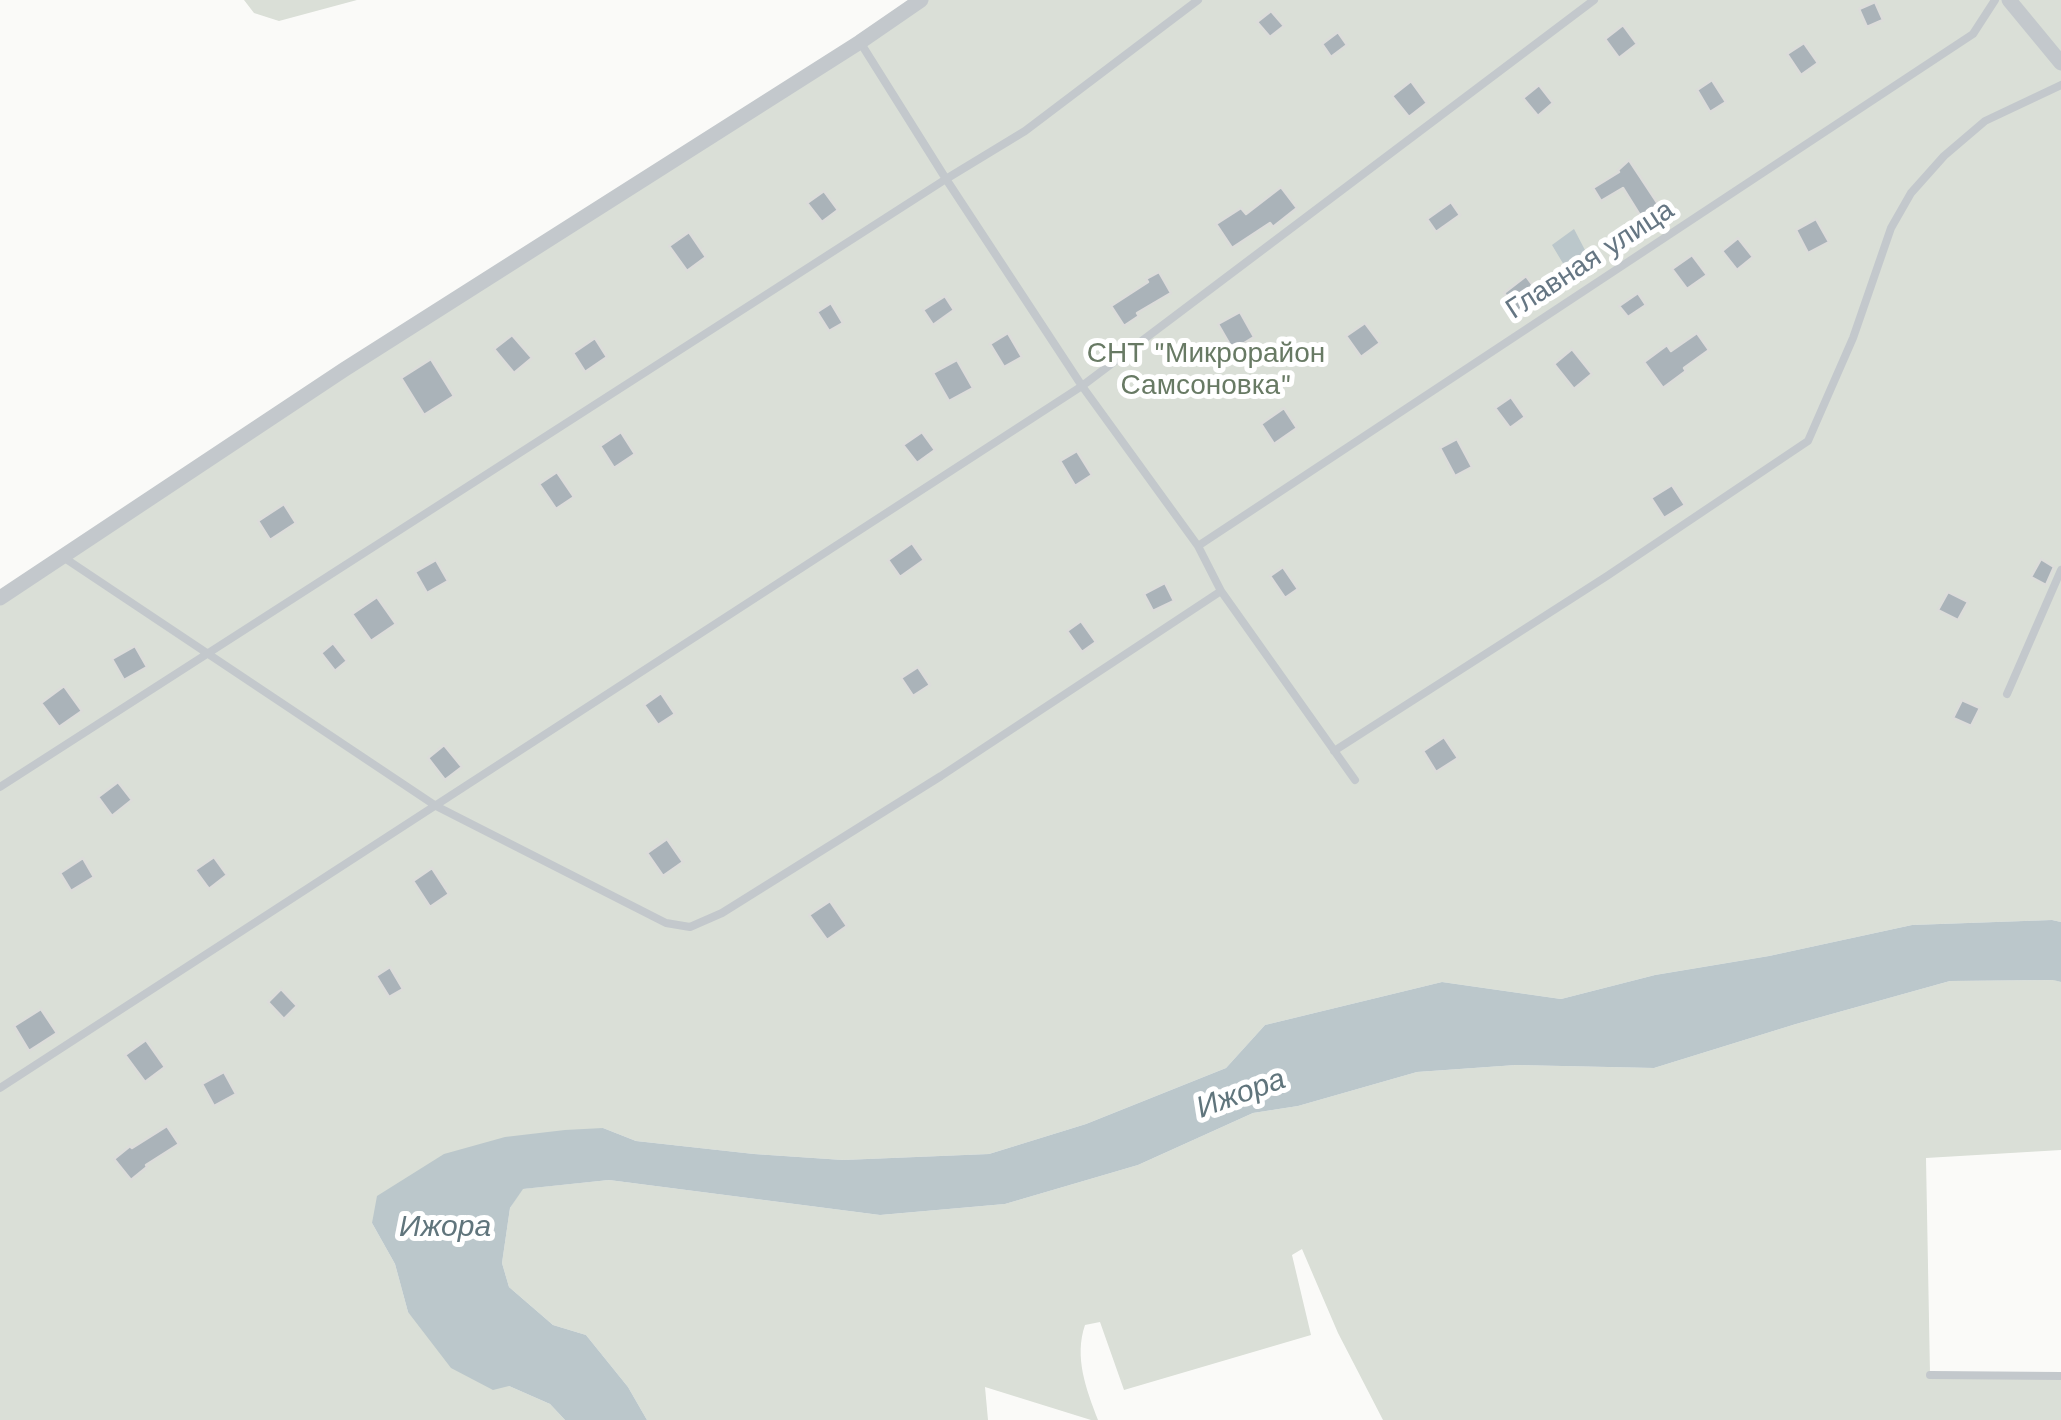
<!DOCTYPE html>
<html>
<head>
<meta charset="utf-8">
<style>
  body { margin:0 }
  canvas { display:block; background:#fafaf8 }
</style>
</head>
<body>
<canvas width="2061" height="1420"></canvas>
<script>
const ctx = document.querySelector('canvas').getContext('2d');
ctx.lineJoin = 'round';
function fill(path, color) { ctx.fillStyle = color; ctx.fill(path, 'evenodd'); }
function trace(path, color, width, dash) { ctx.strokeStyle = color; ctx.lineWidth = width; ctx.lineCap = dash ? 'butt' : 'round'; ctx.setLineDash(dash || []); ctx.stroke(path); }
function write(font, color, halo, rows, align = 'center') {
  ctx.font = font + ' "Work Sans",sans-serif'; ctx.lineWidth = 10; ctx.setLineDash([]); ctx.textBaseline = 'middle'; ctx.strokeStyle = halo; ctx.fillStyle = color; for (const [text, x, y, turn = 0] of rows) {
    ctx.save(); ctx.translate(x, y); ctx.rotate((+turn || 0) * Math.PI / 180); ctx.textAlign = isNaN(turn) ? turn : align; if (halo) ctx.strokeText(text, 0, 0); ctx.fillText(text, 0, 0); ctx.restore();
  }
}
const green = new Path2D(`
  M244,0H357L279,21L254,13Z
  M921,0H2061V922L2052,920L1912,925L1769,956L1655,975L1561,999L1442,982L1265,1025L1226,1068L1086,1124L989,1154L843,1160L754,1154L636,1141L603,1128L372,1223L395,1264L408,1312L509,1386L550,1404L565,1420H0V598Z
  M2054,980L2061,982V1150L1926,1158L1930,1374L2061,1376V1420H1383L1338,1333L1302,1249L1292,1255L1311,1335L1124,1390L1100,1322L1085,1325C1074,1357 1086,1389 1098,1420H1091L985,1387L988,1420H647L628,1387L586,1335L553,1325L509,1287L502,1263L510,1208L522,1189L609,1180L880,1215L1005,1204L1138,1165L1253,1113L1298,1106L1417,1072L1516,1065L1654,1068L1796,1024L1950,981Z`);
const water = new Path2D(`
  M1574,229L1586,252L1564,265L1552,245Z
  M2052,920L2061,922V982L2053,980L1950,981L1796,1024L1654,1068L1516,1065L1417,1072L1298,1106L1253,1113L1138,1165L1005,1204L880,1215L609,1180L523,1189L510,1208L502,1263L509,1287L553,1325L586,1335L628,1387L647,1420H565L550,1404L509,1386L493,1390L451,1368L408,1312L395,1264L372,1223L377,1196L444,1154L505,1137L565,1130L603,1128L636,1141L754,1154L843,1160L989,1154L1086,1124L1226,1068L1265,1025L1442,982L1561,999L1655,975L1769,956L1912,925Z`);
const building = new Path2D(`
  M1875,2L1883,20L1867,27L1859,9Z
  M1271,11L1284,26L1270,37L1257,22Z
  M1623,25L1637,44L1619,58L1605,39Z
  M1338,32L1347,45L1331,57L1322,44Z
  M1804,43L1818,63L1801,75L1787,54Z
  M1712,80L1726,102L1710,112L1697,90Z
  M1411,81L1427,103L1409,117L1392,96Z
  M1539,85L1553,103L1538,116L1523,98Z
  M1629,160L1664,213L1646,225L1623,188L1601,201L1593,188L1619,172L1618,170Z
  M1281,187L1297,208L1273,227L1270,223L1232,248L1216,224L1241,208L1246,214Z
  M824,191L838,210L822,222L807,203Z
  M1451,202L1460,215L1436,232L1427,219Z
  M1816,219L1829,242L1808,253L1796,230Z
  M689,232L706,257L687,271L669,246Z
  M1738,238L1753,257L1737,270L1722,251Z
  M1692,255L1707,275L1687,289L1672,269Z
  M1159,272L1171,293L1137,313L1139,316L1124,326L1111,306L1148,282L1146,279Z
  M1526,276L1541,296L1519,312L1504,293Z
  M1638,293L1646,305L1628,317L1619,306Z
  M945,296L954,310L933,325L923,310Z
  M831,303L843,323L829,331L817,312Z
  M1240,312L1254,337L1233,350L1218,324Z
  M1365,323L1380,343L1361,357L1346,336Z
  M1008,333L1022,357L1004,367L990,344Z
  M1697,333L1709,350L1684,368L1686,371L1663,388L1644,362L1667,345L1671,351Z
  M512,335L532,358L514,373L494,349Z
  M595,338L607,357L585,372L573,353Z
  M1572,349L1592,374L1574,389L1554,364Z
  M431,359L454,396L424,415L401,378Z
  M957,360L973,388L949,401L933,373Z
  M1511,397L1525,417L1510,428L1495,408Z
  M1284,408L1297,428L1274,444L1261,424Z
  M621,432L635,454L614,468L600,446Z
  M922,432L935,450L917,463L903,445Z
  M1457,439L1472,467L1455,476L1440,448Z
  M1077,451L1092,475L1075,486L1060,461Z
  M557,472L574,497L556,509L539,484Z
  M1672,485L1685,505L1664,518L1651,498Z
  M284,504L296,523L270,540L258,521Z
  M912,543L924,560L900,577L888,560Z
  M2041,559L2054,567L2046,585L2031,577Z
  M436,560L448,581L427,593L415,572Z
  M1283,567L1298,589L1285,598L1270,576Z
  M1165,583L1174,601L1153,611L1144,594Z
  M1948,592L1968,602L1958,620L1938,610Z
  M377,597L396,624L371,641L352,614Z
  M1081,621L1096,642L1082,652L1067,631Z
  M333,643L347,661L335,671L321,653Z
  M135,646L147,667L124,680L112,659Z
  M918,667L930,685L913,696L901,678Z
  M64,686L82,711L59,727L41,703Z
  M661,693L675,714L658,725L644,705Z
  M1962,700L1980,708L1971,726L1953,718Z
  M1444,737L1458,758L1436,772L1423,751Z
  M444,745L462,767L445,780L428,758Z
  M118,782L132,800L112,816L98,797Z
  M667,839L683,862L663,876L647,853Z
  M214,857L227,875L209,889L195,870Z
  M83,858L94,877L71,891L60,873Z
  M432,868L449,894L430,907L413,881Z
  M830,901L847,926L827,940L809,915Z
  M390,967L403,989L389,997L376,976Z
  M281,989L297,1006L284,1019L268,1002Z
  M41,1009L57,1033L29,1051L14,1026Z
  M146,1040L165,1067L145,1082L125,1055Z
  M224,1072L236,1094L214,1106L202,1084Z
  M167,1126L179,1144L146,1165L147,1167L131,1180L114,1159L130,1146L132,1148Z`);
const service = new Path2D(`
  M860,42L946,179L1082,386L1198,546L1221,591L1355,780
  M1198,546L1973,34L1995,0
  M63,557L436,806L666,923L690,927L722,913L941,776L1221,591
  M2007,694L2061,570
  M1334,751L1607,576L1808,441L1853,338L1891,228L1911,193L1944,156L1985,121L2061,85
  M0,787L946,179L1025,131L1198,0
  M0,1088L1082,386L1594,0
  M1930,1375L2061,1376`);
const minor = new Path2D(`
  M2009,0L2061,63
  M0,598L345,369L860,42L921,0`);
const streetNames = [
  ["Главная улица",1590,260,-33]
];
const parkNames = [
  ["СНТ \"Микрорайон",1206,354],
  ["Самсоновка\"",1206,386]
];
const waterNames = [
  ["Ижора",1241,1094,-20],
  ["Ижора",445,1227]
];
fill(green, '#dadfd7');
fill(water, '#bbc7cb');
fill(building, '#aab3b9');
trace(building, '#dcdcda', 2.5);
trace(service, '#c3c8cc', 8);
trace(minor, '#c3c8cc', 15);
write('28px', '#657683', '#fff', streetNames);
write('28px', '#687a64', '#fff', parkNames);
write('italic 30px', '#60757c', '#fff', waterNames);
</script>
</body>
</html>
